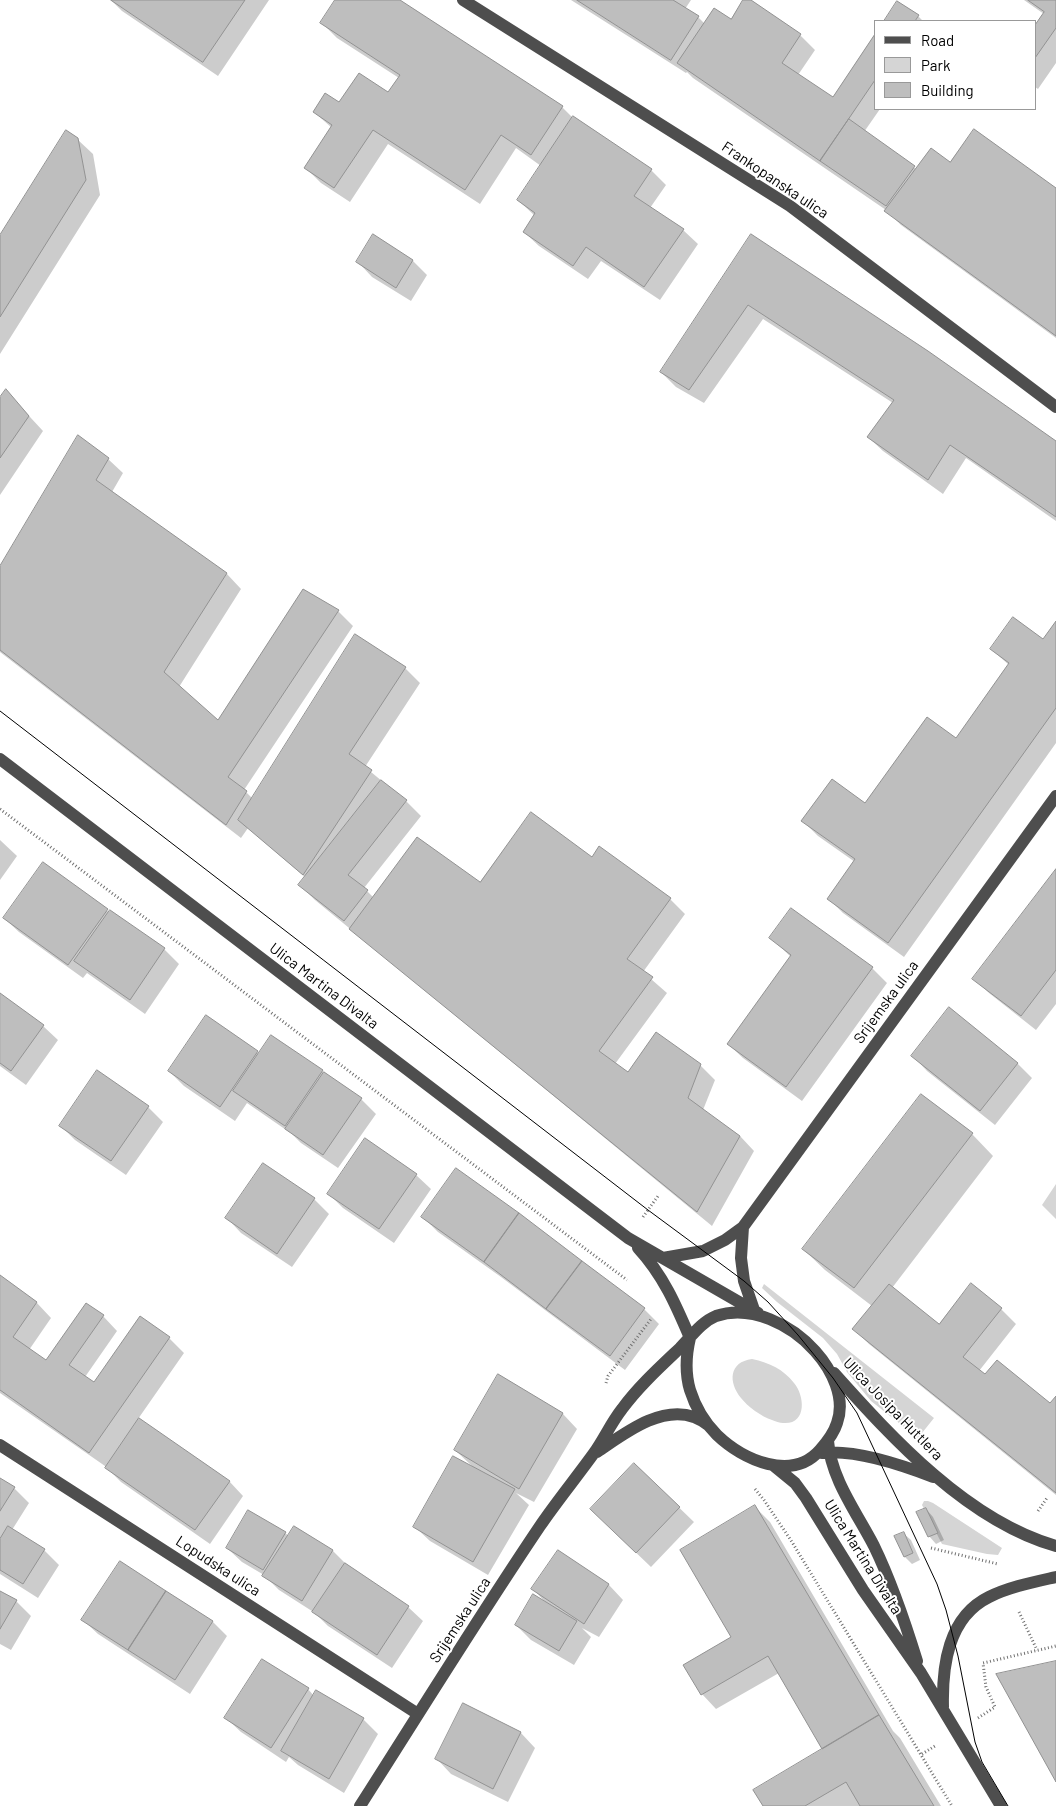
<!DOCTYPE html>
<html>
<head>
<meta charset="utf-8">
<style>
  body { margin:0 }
  #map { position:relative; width:1056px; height:1806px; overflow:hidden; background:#fff; font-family:Barlow,sans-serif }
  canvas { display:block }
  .legend { position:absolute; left:874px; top:20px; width:162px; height:90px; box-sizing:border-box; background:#fff; border:1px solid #999; margin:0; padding:6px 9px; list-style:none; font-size:15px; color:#000 }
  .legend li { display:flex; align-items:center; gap:10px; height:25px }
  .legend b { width:25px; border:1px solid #999 }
</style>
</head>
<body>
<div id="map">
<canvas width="1056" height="1806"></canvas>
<ul class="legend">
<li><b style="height:6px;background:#4e4e4e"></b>Road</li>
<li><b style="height:14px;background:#d5d5d5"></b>Park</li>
<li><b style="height:14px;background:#bebebe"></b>Building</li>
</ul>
</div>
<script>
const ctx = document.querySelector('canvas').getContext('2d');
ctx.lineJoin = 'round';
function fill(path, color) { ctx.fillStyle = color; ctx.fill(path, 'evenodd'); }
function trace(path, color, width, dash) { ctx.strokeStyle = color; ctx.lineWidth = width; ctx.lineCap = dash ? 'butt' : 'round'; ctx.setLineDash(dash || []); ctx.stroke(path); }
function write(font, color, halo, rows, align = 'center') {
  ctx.font = font + ' Barlow,sans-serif'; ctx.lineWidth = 4; ctx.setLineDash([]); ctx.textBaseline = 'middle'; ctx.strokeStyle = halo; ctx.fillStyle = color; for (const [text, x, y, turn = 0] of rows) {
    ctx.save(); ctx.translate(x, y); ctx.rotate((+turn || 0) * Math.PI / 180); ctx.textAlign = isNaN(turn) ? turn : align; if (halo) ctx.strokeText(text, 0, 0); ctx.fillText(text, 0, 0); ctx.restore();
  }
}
const green = new Path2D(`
  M1056,1184V1219L1042,1205Z
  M764,1284L934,1418L918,1438L871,1401L847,1372L837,1354L823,1338L777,1302L762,1288Z
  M752,1359C770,1363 783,1369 794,1383C805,1396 807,1425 783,1423C780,1423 775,1421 772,1420C762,1417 747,1406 741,1398C728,1382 729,1362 752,1359Z
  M924,1501H928L933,1503L1002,1548L998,1555L987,1554L942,1544L922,1505Z`);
const shadow = new Path2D(`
  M111,0H269L218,76L122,11Z
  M337,0H398L562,107L573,118L651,170L666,185L650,208L683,230L698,244L660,300L601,261L588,279L539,246L524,232L535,216L518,200L541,166L516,148L480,204L388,144L350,202L321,183L306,168L332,128L314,112L340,104L389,94L399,78L337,38L322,23Z
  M571,0H691L685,9L698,17L705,24L731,21L745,0H748L800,35L815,50L798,75L833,99L875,37V109H880L864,132L916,169L951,164L1056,190V338L901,225L886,210L693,78L687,72L686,73Z
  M1024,0H1056V63L1038,89L1035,87V27L1044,14Z
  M898,2L918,16L923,21H885Z
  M77,139L93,154L100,195L0,354V238Z
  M374,236L413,261L427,275L411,301L372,277L358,262Z
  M752,236L1056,443V521L966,458L943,494L883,451L868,437L893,403L763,319L704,403L676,387L661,372Z
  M6,391L43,431L0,495V400Z
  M108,459L123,473L112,492L227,574L241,589L179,687L218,722L338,611L353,626L244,790L253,799L405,668L420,683L365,767L406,801L421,816L364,888L374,898L481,884L592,858L600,848L670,899L685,914L643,972L667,993L615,1064L628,1073L700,1065L715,1080L703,1110L740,1136L754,1151L712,1226L315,900L300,885L306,878L248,828L241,838L0,652V569Z
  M1056,623V743L904,957L843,913L828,898L855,862L818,836L803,821L866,805L956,740L1009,665L991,649L1043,641Z
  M0,840L17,856L0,880Z
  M43,864L110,913L111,911L164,949L179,964L145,1014L87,973L83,978L19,932L4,918Z
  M1056,871V1004L1036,1030L989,993L974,979Z
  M791,910L872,968L887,983L802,1101L743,1058L728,1044L791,957L771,938Z
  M0,994L43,1026L58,1040L26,1085L0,1066Z
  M257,1052L259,1054L322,1071L361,1099L376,1114L338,1168L301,1143L292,1134L247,1103L235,1121L184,1086L169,1071Z
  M913,1056L1017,1063L1032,1078L995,1125L927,1071Z
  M97,1072L148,1107L163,1122L126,1175L75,1140L61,1126Z
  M972,1134L993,1156L892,1288L939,1326L971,1285L1001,1309L1016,1324L979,1371L985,1376L1050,1405L1056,1398V1495L869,1344L854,1329L872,1306L825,1270L803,1249Z
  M457,1170L644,1309L659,1324L625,1370L501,1277L438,1232L423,1217Z
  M416,1175L431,1189L394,1243L343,1208L329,1194Z
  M314,1199L329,1214L292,1267L241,1233L227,1218Z
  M0,1277L37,1303L51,1318L29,1350L46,1361L103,1316L117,1331L85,1377L94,1384L141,1318L169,1338L184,1353L138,1419L229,1481L243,1496L210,1544L121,1482L105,1466L0,1393Z
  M499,1376L563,1414L577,1429L534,1502L516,1493L529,1505L488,1575L430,1541L415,1527L473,1467L455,1450Z
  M635,1465L694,1522L651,1567L606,1524Z
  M0,1479L14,1488L29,1503L12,1530L44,1550L59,1565L38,1598L0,1574Z
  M755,1507L770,1522L893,1731L900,1738L941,1806H764L824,1749L779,1673L716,1709L702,1694L733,1638Z
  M926,1509L933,1517L944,1540L936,1544L929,1536Z
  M294,1527L333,1551L348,1566L408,1607L423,1621L392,1668L328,1626L315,1613L279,1590L264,1575L242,1562L227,1548L285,1533L289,1536Z
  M903,1533L911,1540L920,1560L912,1564L905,1557L896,1537Z
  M558,1552L609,1585L623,1600L599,1637L582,1628L591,1637L574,1665L531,1640L516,1625L546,1603L533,1589Z
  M0,1592L16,1601L31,1616L11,1650L0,1644Z
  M83,1620L212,1621L227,1636L190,1694L98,1634Z
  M308,1689L314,1696L363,1719L378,1734L344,1793L298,1765L289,1757L286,1762L241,1732L226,1718Z
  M464,1704L521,1733L535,1748L508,1802L451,1774L437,1759Z`);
const building = new Path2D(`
  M111,0H245L203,62Z
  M335,0H400L563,106L531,155L501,135L465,190L373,130L334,188L304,168L332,125L313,112L325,93L339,102L359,73L388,92L400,75L320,23Z
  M577,0H673L699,16L671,60Z
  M743,0H751L801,34L782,63L833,97L875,34V80L820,161L677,63L714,8L731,19Z
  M1028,0H1056V28L1035,58V25L1044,12Z
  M897,1L919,15L915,21H884Z
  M573,116L652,169L634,196L684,229L644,287L586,247L573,266L523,232L535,213L517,200Z
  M849,119L915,166L886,206L820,161Z
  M974,129L1056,188V336L884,211L931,148L950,162Z
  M66,130L78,138L86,180L0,317V235Z
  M373,234L413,260L396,288L356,262Z
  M751,234L928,351L1056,441V517L950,445L928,480L867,437L894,400L748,305L689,390L660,372Z
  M6,389L29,416L0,458V397Z
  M78,435L109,458L96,480L227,573L164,672L218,720L303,589L339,610L228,777L247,791L226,825L0,650V566Z
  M1013,617L1043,639L1056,621V708L888,943L827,899L855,859L801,821L832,779L865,803L927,717L956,738L1009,663L990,649Z
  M355,634L406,667L349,754L372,770L303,875L238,820Z
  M381,780L407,800L348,875L368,890L344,921L298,885Z
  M531,812L592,857L599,846L671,898L627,959L653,977L599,1051L628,1072L656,1032L701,1064L688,1098L740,1136L697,1212L349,929L417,837L480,882Z
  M43,862L108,909L68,965L3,918Z
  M1056,869V970L1021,1016L972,979Z
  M791,908L873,967L786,1087L727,1044L791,955L769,938Z
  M110,910L165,948L130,1000L74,961Z
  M0,993L44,1025L11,1071L0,1063Z
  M949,1007L1018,1063L980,1111L911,1056Z
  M206,1015L258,1051L220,1107L168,1071Z
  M271,1035L323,1070L285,1126L233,1091Z
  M97,1070L149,1106L111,1161L59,1126Z
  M324,1072L362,1098L323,1155L285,1129Z
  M921,1094L973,1133L854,1288L802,1249Z
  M365,1138L417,1174L379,1229L327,1194Z
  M263,1163L315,1198L277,1254L225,1218Z
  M456,1168L519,1213L484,1262L421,1217Z
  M519,1213L582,1261L546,1309L484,1262Z
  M582,1261L645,1308L610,1356L546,1309Z
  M0,1275L37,1302L13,1337L46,1360L86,1303L104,1315L69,1365L94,1382L140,1316L170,1337L89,1453L0,1390Z
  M971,1283L1002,1308L963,1357L985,1374L997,1360L1050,1403L1056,1396V1493L852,1329L889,1284L939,1324Z
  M498,1374L563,1413L519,1489L454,1450Z
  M139,1418L230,1481L195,1530L105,1468Z
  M453,1456L515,1489L473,1562L413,1527Z
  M634,1463L680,1507L636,1553L590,1509Z
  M0,1478L15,1487L0,1511Z
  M755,1505L879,1715L822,1749L768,1656L701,1695L683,1665L731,1637L680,1550Z
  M926,1508L938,1533L928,1537L916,1512Z
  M248,1510L286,1532L263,1570L226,1548Z
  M8,1526L45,1549L23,1584L0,1570V1539Z
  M294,1526L333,1550L302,1601L262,1576Z
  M904,1532L913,1553L904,1557L894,1536Z
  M558,1550L609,1584L584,1624L531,1589Z
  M120,1561L166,1591L128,1650L81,1620Z
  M345,1563L409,1606L377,1655L312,1612Z
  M0,1591L17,1600L0,1629Z
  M166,1591L213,1621L175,1680L128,1650Z
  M533,1594L577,1621L559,1651L515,1625Z
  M262,1659L309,1688L271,1748L224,1718Z
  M1056,1661V1782L996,1674Z
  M316,1690L364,1718L329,1779L281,1751Z
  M463,1703L521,1732L493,1789L435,1759Z
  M879,1715L934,1806H860L846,1782L805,1806H763L753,1790Z`);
const path = new Path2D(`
  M0,809L627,1280
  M643,1217L658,1196
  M606,1383L608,1376L651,1319
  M755,1489L764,1500L792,1542L952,1806
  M1038,1511L1047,1498
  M931,1548L998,1564
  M1019,1612L1037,1650
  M978,1718L995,1707L986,1687L983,1663L1056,1646
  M922,1754L935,1746`);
const minor = new Path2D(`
  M463,0L790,206L1056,407
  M0,759L628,1238L758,1313
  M743,1227L1056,796
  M638,1248C663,1275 676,1305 690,1338
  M663,1258L703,1251L725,1240L743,1227L741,1258L744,1281L754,1310
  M834,1373C893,1439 968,1521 1056,1546
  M828,1441C831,1479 857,1513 874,1546C892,1583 905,1622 917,1661
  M0,1445L418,1714
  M597,1452C624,1434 660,1405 694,1417C699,1419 704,1422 708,1425
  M822,1453C855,1449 902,1465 933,1477
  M773,1465L795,1483L806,1498L863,1590L921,1673L1001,1806
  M943,1707C942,1666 948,1617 989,1597C1009,1587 1034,1582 1056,1577
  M360,1806C420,1712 478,1618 540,1526C557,1501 576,1478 594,1453C604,1439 611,1423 622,1409C639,1386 660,1367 680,1348C691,1337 701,1322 716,1316C751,1304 792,1325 815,1351C832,1370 846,1398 837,1423C834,1433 827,1442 820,1450C792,1482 743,1460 717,1435C705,1423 695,1406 690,1390C685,1373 686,1355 690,1338`);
const tram = new Path2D(`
  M0,711L648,1210L744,1281L768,1302L798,1335L833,1378L857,1413L937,1584L946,1610L958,1656L975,1742L982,1762L1008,1806`);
const streetNames = [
  ["Frankopanska ulica",775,180,34],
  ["Ulica Martina Divalta",324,986,37],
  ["Srijemska ulica",886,1002,-54],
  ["Ulica Josipa Huttlera",893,1409,46],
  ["Ulica Martina Divalta",863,1557,58],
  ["Lopudska ulica",218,1566,33],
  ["Srijemska ulica",460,1620,-57]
];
fill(green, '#d5d5d5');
fill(shadow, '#0003');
fill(building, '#bebebe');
trace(building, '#929292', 1);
trace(path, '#707070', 3, [1, 2.5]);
trace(minor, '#4e4e4e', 12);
trace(tram, '#000', 1);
write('15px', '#000', '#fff', streetNames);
</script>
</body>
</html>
